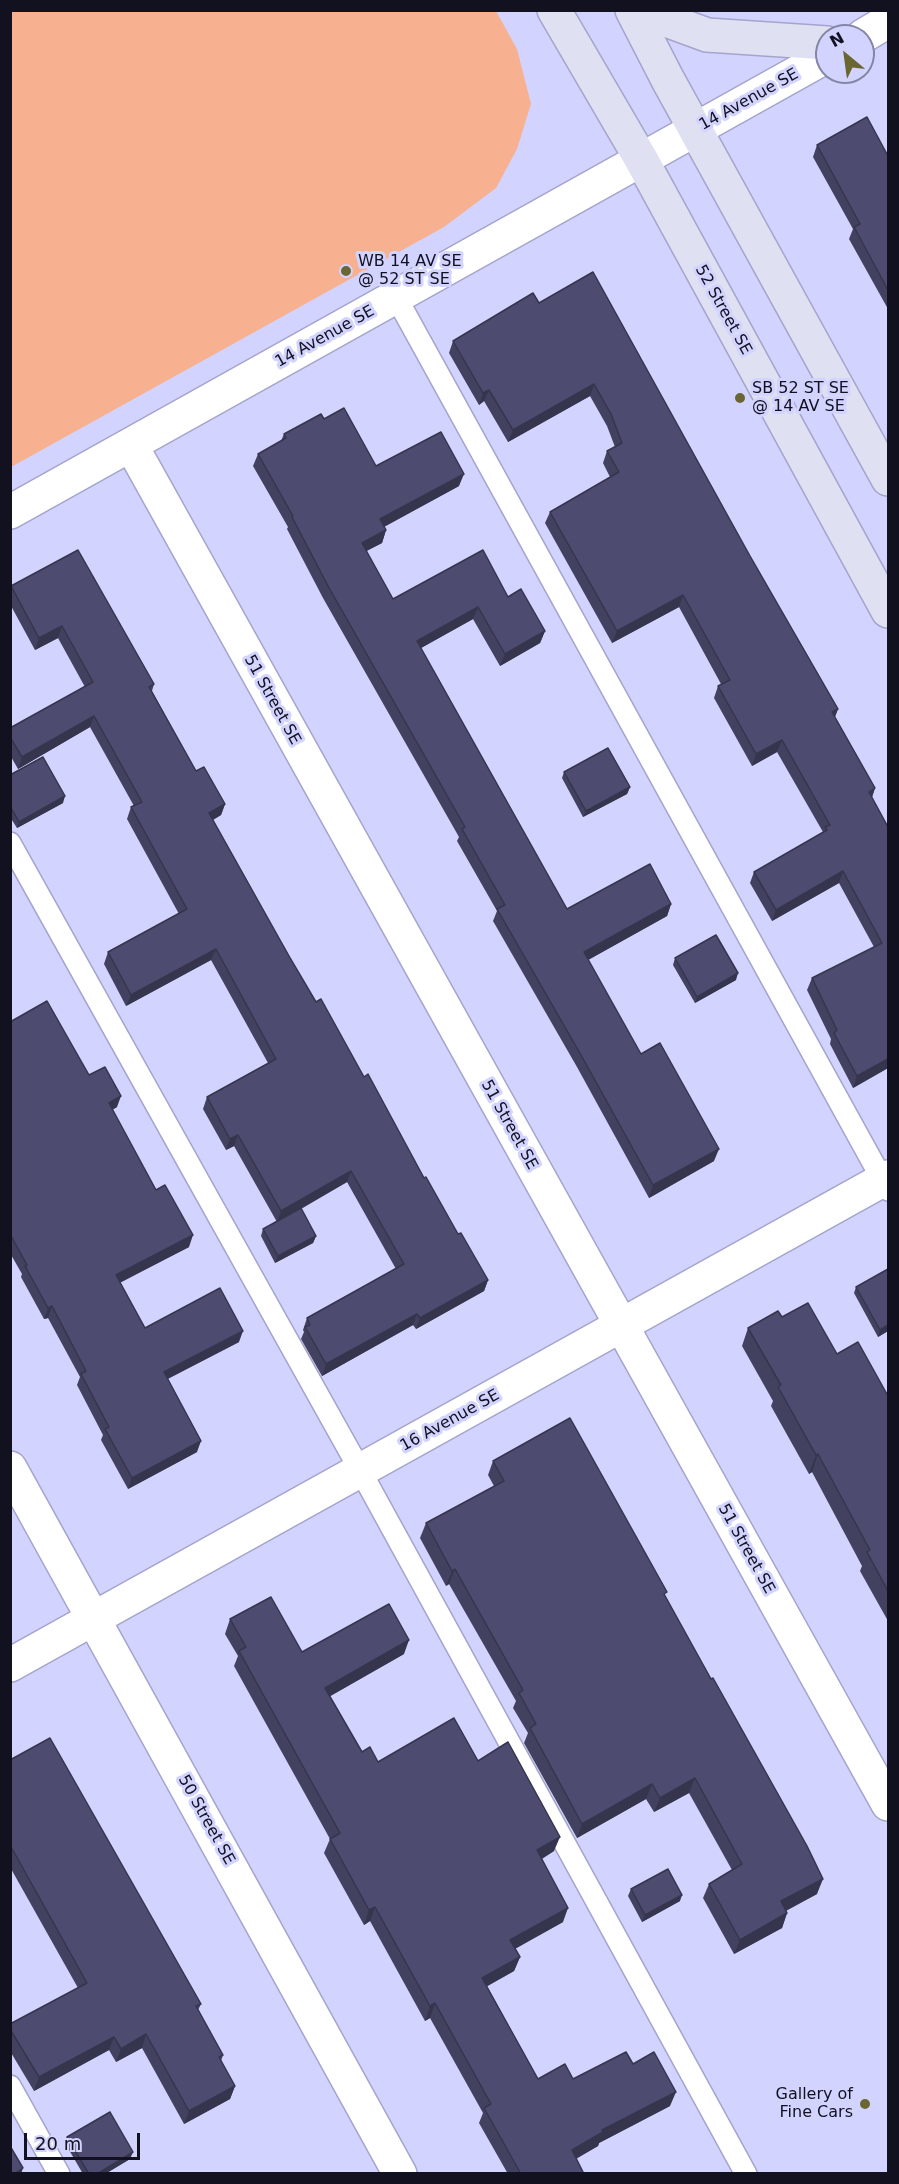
<!DOCTYPE html>
<html>
<head>
<meta charset="utf-8">
<style>
  body { margin:0 }
  #map { position:relative; width:899px; height:2184px; overflow:hidden; background:#d2d3fe; font-family:"DejaVu Sans",sans-serif }
  canvas { display:block }
  .frame { position:absolute; inset:0; border:12px solid #121120; pointer-events:none }
  .north { position:absolute; left:815px; top:24px; width:60px; height:60px; box-sizing:border-box; background:#d2d3fe; border:2px solid #8585a5; border-radius:50%; rotate:331deg; font-size:16px; font-weight:700; line-height:24px; text-align:center; color:#121120 }
  .north::after { content:''; display:block; margin:auto; width:21px; height:27px; background:#6a6632; clip-path:polygon(50% 0,100% 100%,50% 72%,0 100%) }
  .scale { position:absolute; left:24px; top:2133px; width:116px; height:27px; box-sizing:border-box; border:3px solid #121120; border-top:0; padding-left:8px; font-size:18px; line-height:21px; white-space:nowrap; color:#121120; -webkit-text-stroke:4px #d2d3fe; paint-order:stroke }
</style>
</head>
<body>
<div id="map">
<canvas width="899" height="2184"></canvas>
<div class="frame"></div>
<div class="north">N</div>
<div class="scale">20 m</div>
</div>
<script>
const ctx = document.querySelector('canvas').getContext('2d');
ctx.lineJoin = 'round';
function fill(path, color) { ctx.fillStyle = color; ctx.fill(path, 'evenodd'); }
function trace(path, color, width, dash) { ctx.strokeStyle = color; ctx.lineWidth = width; ctx.lineCap = dash ? 'butt' : 'round'; ctx.setLineDash(dash || []); ctx.stroke(path); }
function write(font, color, halo, rows, align = 'center') {
  ctx.font = font + ' "DejaVu Sans",sans-serif'; ctx.lineWidth = 6; ctx.setLineDash([]); ctx.textBaseline = 'middle'; ctx.strokeStyle = halo; ctx.fillStyle = color; for (const [text, x, y, turn = 0] of rows) {
    ctx.save(); ctx.translate(x, y); ctx.rotate((+turn || 0) * Math.PI / 180); ctx.textAlign = isNaN(turn) ? turn : align; if (halo) ctx.strokeText(text, 0, 0); ctx.fillText(text, 0, 0); ctx.restore();
  }
}
const green = new Path2D(`
  M11,10L496,11L517,49L531,104L517,149L496,188L444,227L11,467Z`);
const lane = new Path2D(`
  M396,297L888,1190
  M10,843L360,1470L746,2174
  M10,2086L59,2174`);
const street = new Path2D(`
  M863,36L888,21
  M131,445L888,1804
  M10,512L827,56
  M10,1468L400,2174
  M10,1665L888,1177`);
const secondary = new Path2D(`
  M554,10L641,159L888,611
  M632,10L668,80L888,479
  M639,10L707,35L827,43`);
const wall = new Path2D(`
  M817,145L888,156V309L849,239L853,229L813,157Z
  M539,303L750,556L838,709L835,717L875,788L872,797L888,827V1068L853,1088L830,1044L831,1039L807,990L812,978L874,947L839,883L772,921L750,883L754,872L823,832L777,752L752,766L714,698L718,686L721,684L679,607L612,643L545,523L550,512L610,477L603,463L607,451L615,447L607,426L590,396L508,442L484,401L479,405L449,353L453,341Z
  M324,419L376,466L459,486L384,527L386,530L382,543L366,551L393,599L508,597L545,631L540,643L500,666L473,619L421,648L567,909L671,904L667,916L588,960L641,1054L714,1161L649,1198L577,1067L493,921L497,911L457,841L459,837L323,598L287,529L288,527L253,466L258,454L281,441L284,434Z
  M11,586L154,684L152,691L196,771L225,804L221,815L213,820L289,956L316,1002L364,1077L458,1234L488,1280L484,1291L416,1329L413,1325L322,1376L301,1339L304,1332L303,1330L307,1318L396,1269L347,1182L301,1209L316,1236L313,1243L275,1263L261,1236L263,1229L277,1222L234,1146L226,1150L203,1109L207,1097L268,1063L211,960L126,1006L104,964L108,952L179,914L127,819L131,807L134,806L90,727L18,769L10,755V728L85,687L58,638L35,650L10,604Z
  M564,772L630,787L627,794L583,817L562,778Z
  M10,775L63,803L17,828L10,817Z
  M675,958L736,980L695,1003L673,965Z
  M10,1022L89,1075L117,1107L112,1110L156,1190L189,1247L120,1282L145,1328L239,1342L167,1379L197,1452L128,1489L101,1440L103,1435L77,1385L80,1377L48,1318L44,1319L21,1277L22,1274L10,1253Z
  M856,1287L888,1331L878,1337L854,1293Z
  M782,1317L837,1354L888,1396V1621L860,1571L862,1566L812,1472L809,1474L771,1406L773,1401L742,1346L748,1328Z
  M493,1461L665,1596L817,1894L786,1911L787,1913L782,1928L734,1954L703,1898L709,1884L732,1870L689,1793L654,1812L646,1799L577,1838L524,1743L528,1733L513,1708L516,1701L449,1584L446,1586L420,1538L426,1523L494,1486L488,1475Z
  M230,1619L302,1652L404,1654L330,1696L362,1752L378,1762L478,1761L554,1851L542,1859L563,1922L515,1949L520,1957L514,1971L487,1986L538,2079H573L633,2064L670,2106L599,2143L598,2146L576,2159L584,2174H508L479,2123L483,2113L430,2018L425,2021L370,1921L364,1925L324,1853L330,1839L234,1666L238,1656L225,1634Z
  M10,1760L201,2004L198,2010L223,2055L221,2061L235,2086L230,2099L184,2124L142,2048L116,2062L109,2050L34,2091L10,2051V2024L78,1988L10,1867Z
  M631,1889L680,1901L642,1922L628,1896Z
  M67,2137L130,2159L105,2174H83L65,2143Z`);
const shadedWall = new Path2D(`
  M594,384L590,396L508,442L513,430Z
  M489,390L484,401L479,405L483,393Z
  M464,474L459,486L376,531L380,519Z
  M386,530L382,543L357,556L362,543Z
  M683,595L679,607L612,643L617,631Z
  M478,607L473,619L412,653L417,641Z
  M62,626L58,638L35,650L39,638Z
  M545,631L540,643L500,666L505,654Z
  M838,709L833,721L832,712Z
  M94,716L90,727L18,769L22,757Z
  M782,740L777,752L752,766L756,754Z
  M630,787L627,794L583,817L586,811Z
  M875,788L871,800L869,792Z
  M65,796L63,803L17,828L19,822Z
  M225,804L221,815L205,824L209,813Z
  M843,871L839,883L772,921L776,910Z
  M671,904L667,916L579,965L584,952Z
  M216,949L211,960L126,1006L131,995Z
  M738,973L736,980L695,1003L697,997Z
  M888,1059V1068L853,1088L857,1076Z
  M121,1096L117,1107L105,1114L109,1103Z
  M238,1135L234,1146L226,1150L230,1139Z
  M719,1149L714,1161L649,1198L653,1185Z
  M351,1171L347,1182L277,1222L281,1211Z
  M193,1235L189,1247L112,1287L116,1275Z
  M316,1236L313,1243L275,1263L278,1256Z
  M488,1280L484,1291L416,1329L420,1318Z
  M52,1306L48,1318L44,1319L48,1308Z
  M417,1314L413,1325L322,1376L326,1364Z
  M888,1325V1331L878,1337L880,1330Z
  M243,1331L239,1342L160,1383L164,1372Z
  M201,1441L197,1452L128,1489L132,1478Z
  M818,1454L812,1472L809,1474L816,1455Z
  M455,1569L449,1584L446,1586L452,1571Z
  M409,1640L404,1654L320,1702L325,1688Z
  M695,1778L689,1793L654,1812L660,1798Z
  M652,1784L646,1799L577,1838L582,1824Z
  M560,1837L554,1851L532,1864L537,1850Z
  M823,1879L817,1894L775,1916L781,1901Z
  M682,1895L680,1901L642,1922L645,1915Z
  M375,1907L370,1921L364,1925L369,1910Z
  M568,1908L563,1922L505,1954L510,1940Z
  M787,1913L782,1928L734,1954L740,1940Z
  M520,1957L514,1971L477,1992L482,1978Z
  M435,2003L430,2018L425,2021L430,2006Z
  M146,2034L142,2048L116,2062L121,2049Z
  M114,2037L109,2050L34,2091L39,2077Z
  M235,2086L230,2099L184,2124L189,2111Z
  M676,2092L670,2106L599,2143L598,2146L566,2164L572,2150L602,2130Z
  M133,2152L130,2159L105,2174H97Z
  M23,2168L21,2174H14Z`);
const building = new Path2D(`
  M867,117L888,156V290L854,227L860,224L817,145Z
  M593,272L750,556L838,709L832,712L875,788L869,792L888,827V1059L857,1076L834,1033L837,1030L812,978L882,943L843,871L776,910L754,872L827,830L825,827L830,825L782,740L756,754L718,686L730,680L683,595L617,631L550,512L619,472L607,451L622,443L611,414L594,384L513,430L489,390L483,393L453,341L533,293L539,303Z
  M344,408L376,466L441,432L464,474L380,519L386,530L362,543L393,599L483,550L508,597L521,589L545,631L505,654L478,607L417,641L567,909L650,864L671,904L584,952L641,1054L660,1043L719,1149L653,1185L581,1055L497,909L505,905L462,829L465,827L328,586L292,517L293,516L258,454L286,438L284,434L321,414L324,419Z
  M78,550L154,684L149,687L196,771L204,767L225,804L209,813L289,956L316,1002L321,999L364,1077L368,1074L424,1178L426,1177L458,1234L461,1233L488,1280L420,1318L417,1314L326,1364L305,1327L310,1325L307,1318L404,1264L351,1171L281,1211L238,1135L230,1139L207,1097L276,1059L216,949L131,995L108,952L187,909L131,807L142,802L94,716L22,757L10,737V728L93,682L62,626L39,638L11,586Z
  M608,748L630,787L586,811L564,772Z
  M43,757L65,796L19,822L10,806V775Z
  M716,935L738,973L697,997L675,958Z
  M47,1001L89,1075L105,1067L121,1096L109,1103L156,1190L165,1185L193,1235L116,1275L145,1328L220,1288L243,1331L164,1372L201,1441L132,1478L105,1429L109,1427L81,1374L86,1371L52,1306L48,1308L25,1266L27,1265L10,1234V1022Z
  M301,1208L316,1236L278,1256L263,1229Z
  M888,1269V1325L880,1330L856,1287Z
  M808,1303L837,1354L858,1342L888,1396V1591L867,1552L870,1550L818,1454L816,1455L778,1387L781,1385L748,1328L778,1311L782,1317Z
  M570,1418L667,1592L664,1594L711,1679L713,1678L807,1846L823,1879L781,1901L787,1913L740,1940L709,1884L742,1864L695,1778L660,1798L652,1784L582,1824L530,1728L536,1724L519,1693L523,1690L455,1569L452,1571L426,1523L504,1481L493,1461Z
  M271,1597L302,1652L389,1604L409,1640L325,1688L362,1752L370,1747L378,1762L454,1718L478,1761L508,1742L560,1837L537,1850L568,1908L510,1940L520,1957L482,1978L538,2079L565,2064L573,2079L626,2052L633,2064L654,2052L676,2092L602,2130L603,2132L572,2150L584,2174H521L484,2108L491,2104L435,2003L430,2006L375,1907L369,1910L330,1839L340,1833L239,1651L246,1647L230,1619Z
  M50,1738L201,2004L196,2006L223,2055L219,2057L235,2086L189,2111L146,2034L121,2049L114,2037L39,2077L10,2029V2024L87,1983L10,1845V1760Z
  M668,1869L682,1895L645,1915L631,1889Z
  M110,2112L133,2152L97,2174H89L67,2137Z
  M10,2146L23,2168L14,2174H10Z`);
const markers = [
  [346,271,6,"#6a6632"],
  [740,398,6,"#6a6632"],
  [865,2104,6,"#6a6632"]
];
const streetNames = [
  ["14 Avenue SE",749,100,-29],
  ["52 Street SE",723,310,61],
  ["14 Avenue SE",325,337,-29],
  ["51 Street SE",272,700,61],
  ["51 Street SE",509,1125,61],
  ["16 Avenue SE",450,1421,-29],
  ["51 Street SE",746,1549,61],
  ["50 Street SE",206,1820,61]
];
const poiNames = [
  ["WB 14 AV SE",358,262],
  ["@ 52 ST SE",358,280],
  ["SB 52 ST SE",752,389],
  ["@ 14 AV SE",752,407],
  ["Gallery of",853,2095,"right"],
  ["Fine Cars",853,2113,"right"]
];
fill(green, '#f7b090');
trace(lane, '#a4a4cd', 24);
trace(street, '#a4a4cd', 36);
trace(secondary, '#a4a4cd', 36);
trace(lane, '#fff', 21);
trace(street, '#fff', 33);
trace(secondary, '#e0e0f3', 33);
fill(wall, '#424160');
fill(shadedWall, '#36354e');
fill(building, '#4d4c70');
trace(building, '#36354e', 1.5);
for (const [x, y, r, color] of markers) { const dot = new Path2D(); dot.arc(x, y, r, 0, 2 * Math.PI); ctx.fillStyle = color; ctx.fill(dot); trace(dot, '#d2d3fe', 2); }
write('16px', '#121120', '#d2d3fe', streetNames);
write('16px', '#121120', '#d2d3fe', poiNames, 'left');
</script>
</body>
</html>
